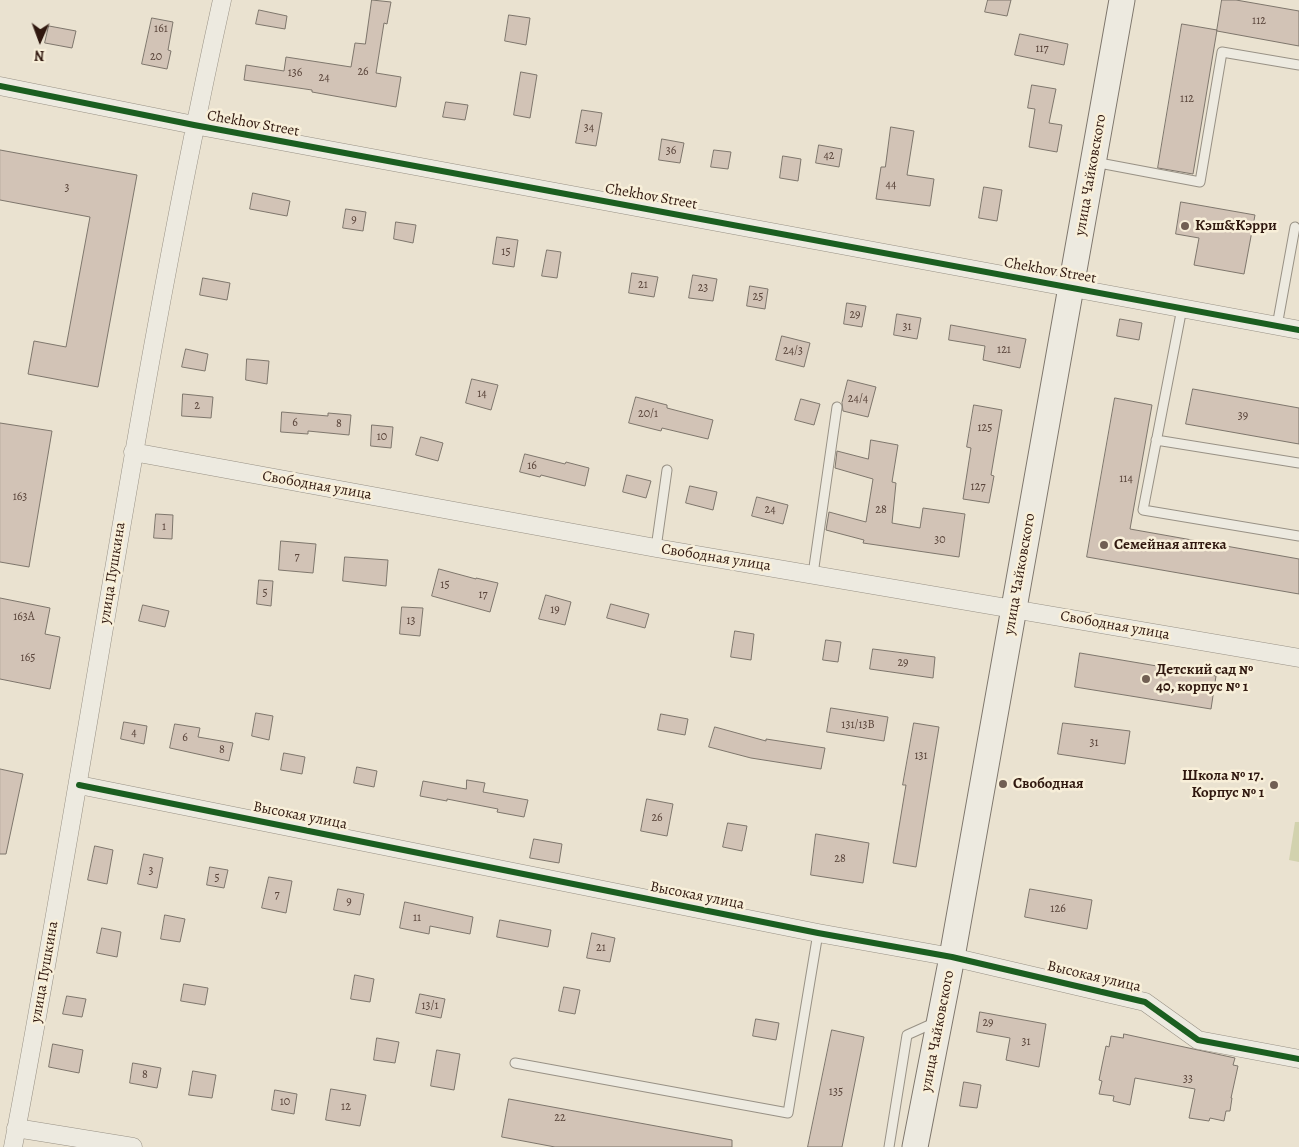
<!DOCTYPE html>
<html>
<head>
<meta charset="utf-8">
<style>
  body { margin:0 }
  #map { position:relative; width:1299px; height:1147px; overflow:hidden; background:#eae2d0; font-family:Alegreya,serif }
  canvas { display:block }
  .north { position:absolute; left:15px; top:15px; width:50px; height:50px; -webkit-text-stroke:4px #f8efd9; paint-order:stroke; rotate:182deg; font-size:14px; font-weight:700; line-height:20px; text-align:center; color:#30180f }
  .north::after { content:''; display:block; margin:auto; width:18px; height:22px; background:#30180f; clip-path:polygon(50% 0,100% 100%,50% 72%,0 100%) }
</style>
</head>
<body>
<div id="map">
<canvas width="1299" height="1147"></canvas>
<div class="north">N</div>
</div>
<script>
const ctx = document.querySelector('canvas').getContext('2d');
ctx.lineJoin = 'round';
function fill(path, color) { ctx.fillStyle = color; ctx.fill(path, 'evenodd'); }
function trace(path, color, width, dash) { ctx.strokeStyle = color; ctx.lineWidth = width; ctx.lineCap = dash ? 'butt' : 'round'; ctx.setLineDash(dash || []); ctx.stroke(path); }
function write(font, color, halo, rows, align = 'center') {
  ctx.font = font + ' Alegreya,serif'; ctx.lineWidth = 5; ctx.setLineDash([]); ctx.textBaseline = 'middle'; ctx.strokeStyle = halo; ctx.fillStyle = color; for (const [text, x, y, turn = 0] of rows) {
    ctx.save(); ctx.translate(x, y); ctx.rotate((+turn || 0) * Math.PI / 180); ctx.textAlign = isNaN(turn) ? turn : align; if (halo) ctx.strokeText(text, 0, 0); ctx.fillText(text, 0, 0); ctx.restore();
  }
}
const green = new Path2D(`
  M1295,822H1299V862L1289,860Z`);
const building = new Path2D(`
  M372,0L391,2L387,24L384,23L376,73L401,77L396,107L312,92V90L244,80L246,65L284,71L286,57L351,67L355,43L365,44Z
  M988,0H1011L1007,16L985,12Z
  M1222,0H1236L1299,11V46L1217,31Z
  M259,10L287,16L285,29L256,24Z
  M509,15L530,18L526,45L505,41Z
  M152,18L173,22L168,50L171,51L167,69L142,64Z
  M1182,24L1217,30L1193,174L1158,168Z
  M49,26L76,31L72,48L45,43Z
  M1020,34L1068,44L1064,65L1015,55Z
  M521,72L537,75L530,118L514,115Z
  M1032,85L1056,89L1049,123L1062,125L1057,152L1029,147L1035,109L1028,108Z
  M446,102L468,105L465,120L443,117Z
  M582,110L602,113L596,146L576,143Z
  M891,127L914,131L907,175L934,179L930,206L876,199L881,167H885Z
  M662,139L684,143L680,163L659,160Z
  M819,145L842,149L839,167L816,163Z
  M0,150L137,175L98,387L28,374L34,341L66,347L90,217L0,200Z
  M714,150L731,152L728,169L711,167Z
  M783,156L801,159L798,181L780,178Z
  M984,187L1002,190L997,221L979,218Z
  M253,193L290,201L287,216L250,209Z
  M1181,202L1255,215L1244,274L1194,265L1199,238L1176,234Z
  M346,209L366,212L363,231L343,228Z
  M396,222L416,225L413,243L394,239Z
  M497,237L518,240L514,267L493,264Z
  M547,250L561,252L557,278L542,276Z
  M632,273L658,277L654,297L629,293Z
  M693,275L717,279L713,301L689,298Z
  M203,278L230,283L227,300L200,295Z
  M750,286L768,289L765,309L747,306Z
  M847,303L866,306L862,327L844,324Z
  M897,314L921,318L917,339L894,335Z
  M1120,319L1142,323L1139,340L1117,336Z
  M951,325L1026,339L1020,368L983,360L985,346L949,340Z
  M782,336L810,343L804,367L776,360Z
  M186,349L208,354L205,371L182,367Z
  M247,359L269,361L267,384L246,380Z
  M472,379L498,385L491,410L466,403Z
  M848,380L876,387L868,417L843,411L842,403Z
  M1193,389L1299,408V444L1186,424Z
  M183,394L213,397L211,418L182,416Z
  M636,397L667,405V408L713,420L708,439L662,428L661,431L629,423Z
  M1115,398L1152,405L1130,529L1299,559V594L1087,557Z
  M801,399L820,404L814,425L795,420Z
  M974,405L1002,410L991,475L994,476L989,503L963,499L971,448L967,447Z
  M282,412L328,416V413L351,415L349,435L308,431V434L281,432Z
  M0,423L52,431L29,567L0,562Z
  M372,425L393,427L391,448L371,446Z
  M421,437L443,443L438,461L416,455Z
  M871,440L898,445L892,482L896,483L892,523L920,528L923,508L965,514L959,557L863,543L864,540L826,530L829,512L866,522L873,479L835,468L837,451L868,459Z
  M525,454L565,464L566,462L589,468L585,486L541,475L540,477L520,472Z
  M627,475L651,481L646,498L623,492Z
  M690,486L717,492L713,510L686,503Z
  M757,497L788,505L783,524L752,516Z
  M156,514L173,515L172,539L154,538Z
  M281,541L316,544L313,573L279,570Z
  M345,557L388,560L386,586L343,581Z
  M439,569L476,579V578L498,583L490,612L432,596Z
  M259,580L273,581L271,606L257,604Z
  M546,595L571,602L565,625L539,619Z
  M0,598L50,608L45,634L60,637L50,689L0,679Z
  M611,604L649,614L645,628L607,618Z
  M143,605L169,611L165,627L139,621Z
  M402,607L423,608L420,636L400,634Z
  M735,631L754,634L751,660L731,657Z
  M826,640L841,642L838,662L823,660Z
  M873,649L935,657L933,678L870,669Z
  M1080,653L1216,676L1211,709L1075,687Z
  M831,708L888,717L884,741L827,732Z
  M256,713L273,716L269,740L252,736Z
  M661,714L688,719L685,735L658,730Z
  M124,722L147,726L144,744L121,739Z
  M914,723L939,727L916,867L893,863L906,785H903Z
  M1063,723L1130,731L1125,764L1058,754Z
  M175,724L200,728L198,737L233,743L229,761L170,748Z
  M715,727L766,741V739L825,748L821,769L751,758L709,747Z
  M284,753L305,757L302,774L281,770Z
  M357,767L377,771L374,787L354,783Z
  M0,769L23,774L6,854H0Z
  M467,780L485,783L483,792L528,800L524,817L497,812L498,809L447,799V801L420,796L423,781L466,789Z
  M647,799L673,804L667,836L641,831Z
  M728,823L747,826L742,851L723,847Z
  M816,834L869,843L863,883L811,875Z
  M534,839L562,844L559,863L530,858Z
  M95,846L113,850L107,884L88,880Z
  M144,854L163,858L157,888L138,884Z
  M210,867L228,870L224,888L207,885Z
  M269,877L292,881L286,913L262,908Z
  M338,889L364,894L360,915L334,910Z
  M1030,889L1092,900L1087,929L1025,917Z
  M405,902L473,917L470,934L430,926L429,934L400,928Z
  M165,915L185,919L180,942L161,939Z
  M500,920L551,930L548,947L497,937Z
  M102,928L121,932L117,957L97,953Z
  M592,933L615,938L610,962L587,958Z
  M355,975L374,979L370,1002L351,999Z
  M184,984L208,988L205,1005L181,1001Z
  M564,987L580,990L575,1014L559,1011Z
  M420,994L445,999L441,1018L416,1013Z
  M67,996L86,999L82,1017L63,1014Z
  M980,1012L1046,1024L1039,1067L1006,1060L1010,1038L977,1032Z
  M756,1019L779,1023L776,1040L753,1036Z
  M832,1030L864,1037L842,1147H808Z
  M1124,1034L1235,1058L1233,1065L1238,1066L1231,1098H1232L1230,1111H1226L1224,1121L1210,1118L1209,1121L1189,1118L1195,1089L1135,1078L1130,1105L1113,1101L1114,1096L1099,1094L1102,1081L1099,1080L1106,1046L1109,1047L1111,1036L1123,1038Z
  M377,1038L399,1042L395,1063L374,1060Z
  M53,1044L83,1050L79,1073L49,1067Z
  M437,1050L460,1054L454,1090L431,1086Z
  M133,1063L161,1068L157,1088L130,1083Z
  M193,1071L216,1075L212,1098L189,1095Z
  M964,1082L981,1085L977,1108L960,1106Z
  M331,1089L366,1095L360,1126L326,1120Z
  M275,1090L297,1094L294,1114L272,1110Z
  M509,1099L732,1140V1147H555L502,1137Z`);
const service = new Path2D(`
  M1094,162L1200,182L1222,52L1299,65
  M1182,308L1143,510L1299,536
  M1277,326L1295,227
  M1156,440L1299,463
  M656,548L667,470
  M813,574L837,407
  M515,1063L788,1113L818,933
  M889,1147L907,1035L936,1022`);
const minor = new Path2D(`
  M0,86L194,125L1299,330
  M133,452L656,548L1299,658
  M79,785L818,933L952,957L1145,1002L1198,1040L1299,1059
  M16,1128L133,1147
  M13,1147C86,765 138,380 222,0`);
const secondary = new Path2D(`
  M915,1147L952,957L1122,0`);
const cycleway = new Path2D(`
  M0,86L194,125L1299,330
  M79,785L818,933L952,957L1145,1002L1198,1040L1299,1059`);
const markers = [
  [1185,226,5,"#715f53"],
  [1104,545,5,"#715f53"],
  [1146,679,5,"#715f53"],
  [1003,784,5,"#715f53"],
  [1274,785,5,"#715f53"]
];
const numberNames = [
  ["112",1259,21],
  ["161",161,29],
  ["117",1042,49],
  ["20",156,57],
  ["26",363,72],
  ["136",295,73],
  ["24",324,78],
  ["112",1187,99],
  ["34",589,128],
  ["36",671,151],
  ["42",829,156],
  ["44",891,185],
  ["3",67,188],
  ["9",354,220],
  ["15",506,252],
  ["21",643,285],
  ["23",703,288],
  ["25",758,297],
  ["29",855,315],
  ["31",907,327],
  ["121",1004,350],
  ["24/3",793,351],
  ["14",482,394],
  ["24/4",858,399],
  ["2",197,406],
  ["20/1",648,414],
  ["39",1243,416],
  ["6",295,423],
  ["8",339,424],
  ["125",985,428],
  ["10",382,437],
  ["16",532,466],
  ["114",1126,479],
  ["127",978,487],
  ["163",20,497],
  ["24",770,510],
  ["28",881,510],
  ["1",164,527],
  ["30",940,540],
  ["7",297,557],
  ["15",445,585],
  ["5",265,593],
  ["17",483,595],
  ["19",555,610],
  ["163А",24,617],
  ["13",411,621],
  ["165",28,658],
  ["29",903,663],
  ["131/13В",858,725],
  ["4",134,733],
  ["6",185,738],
  ["31",1094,743],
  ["8",222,750],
  ["131",921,756],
  ["26",657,818],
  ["28",840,859],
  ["3",151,871],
  ["5",217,878],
  ["7",277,895],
  ["9",349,902],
  ["126",1058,909],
  ["11",417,918],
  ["21",601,948],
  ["13/1",430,1006],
  ["29",988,1023],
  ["31",1026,1042],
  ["8",145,1075],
  ["33",1188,1079],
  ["135",836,1092],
  ["10",285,1102],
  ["12",346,1107],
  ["22",560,1118]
];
const streetNames = [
  ["Chekhov Street",253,124,10],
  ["улица Чайковского",1091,175,-80],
  ["Chekhov Street",651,197,10],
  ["Chekhov Street",1050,271,10],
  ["Свободная улица",317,486,10],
  ["Свободная улица",716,558,9],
  ["улица Пушкина",113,573,-81],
  ["улица Чайковского",1020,574,-80],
  ["Свободная улица",1115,626,10],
  ["Высокая улица",300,816,11],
  ["Высокая улица",697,896,11],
  ["улица Пушкина",45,972,-80],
  ["Высокая улица",1094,977,13],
  ["улица Чайковского",938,1031,-79]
];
const poiNames = [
  ["Кэш&Кэрри",1195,226],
  ["Семейная аптека",1114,545],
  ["Детский сад №",1156,670],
  ["40, корпус № 1",1156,687],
  ["Школа № 17.",1264,776,"right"],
  ["Корпус № 1",1264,793,"right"],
  ["Свободная",1013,784]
];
fill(green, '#d2d2ae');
fill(building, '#d2c3b6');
trace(building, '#7e766c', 1);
trace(service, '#989185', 11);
trace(minor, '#989185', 19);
trace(secondary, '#7e766c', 27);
trace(service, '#edeae0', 9);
trace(minor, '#edeae0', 18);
trace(secondary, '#edeae0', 25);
trace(cycleway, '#1b5e20', 6);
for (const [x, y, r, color] of markers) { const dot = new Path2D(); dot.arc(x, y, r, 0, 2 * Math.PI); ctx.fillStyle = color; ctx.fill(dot); trace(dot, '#f8efd9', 2); }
write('12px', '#584339', null, numberNames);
write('15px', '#30180f', '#f8efd9', streetNames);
write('bold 15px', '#30180f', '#f8efd9', poiNames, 'left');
</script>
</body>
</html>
